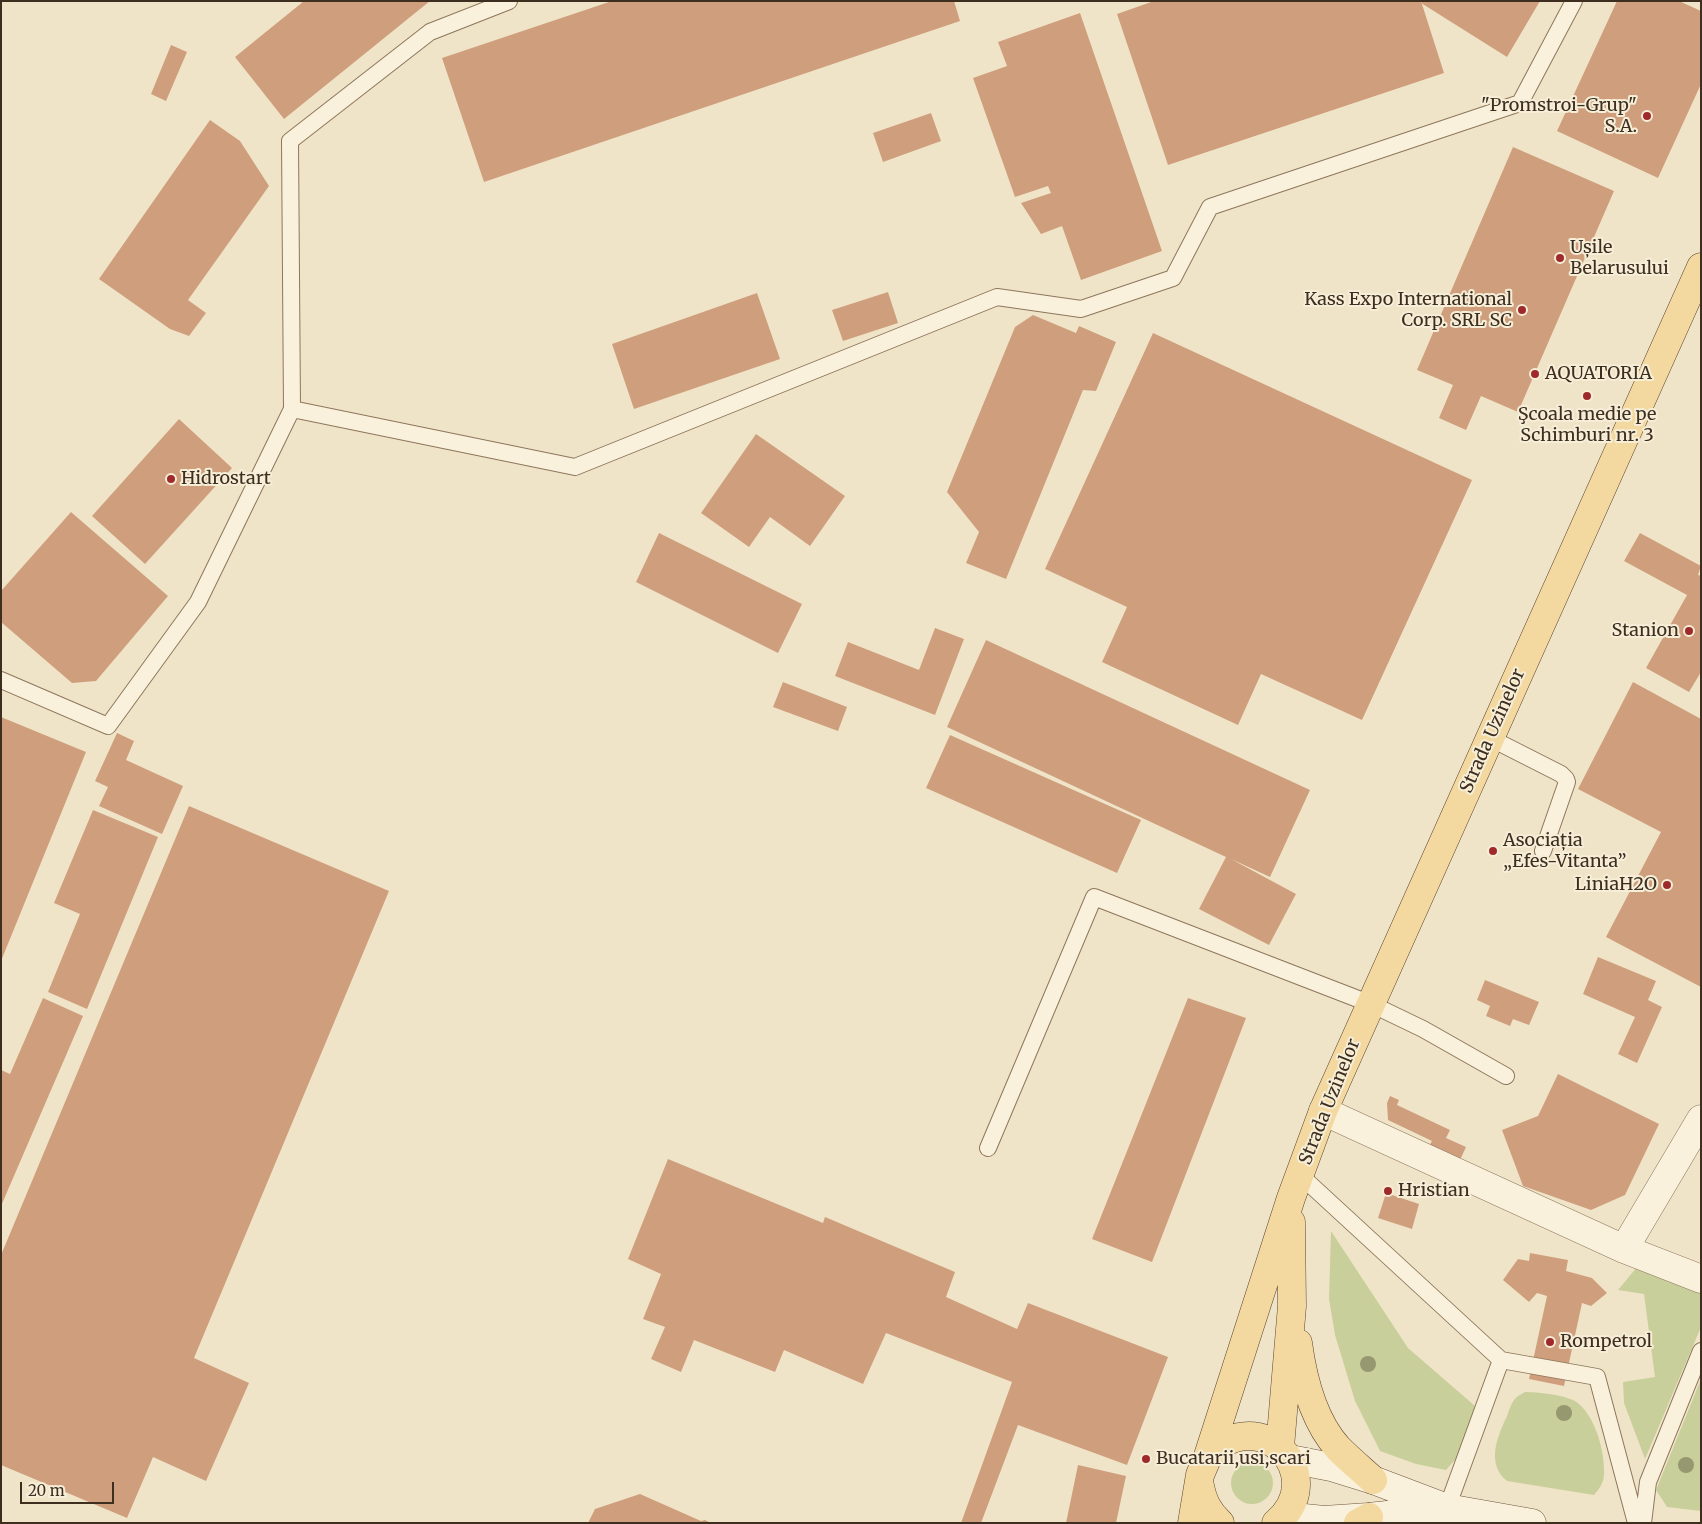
<!DOCTYPE html>
<html>
<head>
<meta charset="utf-8">
<style>
  body { margin:0 }
  #map { position:relative; width:1702px; height:1524px; overflow:hidden; background:#f0e4c8; font-family:Merriweather,serif }
  canvas { display:block }
  .frame { position:absolute; inset:0; border:2px solid #3d2e20; pointer-events:none }
  .scale { position:absolute; left:20px; top:1482px; width:94px; height:22px; box-sizing:border-box; border:2px solid #3d2e20; border-top:0; padding-left:6px; font-size:15px; line-height:18px; white-space:nowrap; color:#3d2e20; -webkit-text-stroke:4px #f7eed8; paint-order:stroke }
</style>
</head>
<body>
<div id="map">
<canvas width="1702" height="1524"></canvas>
<div class="frame"></div>
<div class="scale">20 m</div>
</div>
<script>
const ctx = document.querySelector('canvas').getContext('2d');
ctx.lineJoin = 'round';
function fill(path, color) { ctx.fillStyle = color; ctx.fill(path, 'evenodd'); }
function trace(path, color, width, dash) { ctx.strokeStyle = color; ctx.lineWidth = width; ctx.lineCap = dash ? 'butt' : 'round'; ctx.setLineDash(dash || []); ctx.stroke(path); }
function write(font, color, halo, rows, align = 'center') {
  ctx.font = font + ' Merriweather,serif'; ctx.lineWidth = 4; ctx.setLineDash([]); ctx.textBaseline = 'middle'; ctx.strokeStyle = halo; ctx.fillStyle = color; for (const [text, x, y, turn = 0] of rows) {
    ctx.save(); ctx.translate(x, y); ctx.rotate((+turn || 0) * Math.PI / 180); ctx.textAlign = isNaN(turn) ? turn : align; if (halo) ctx.strokeText(text, 0, 0); ctx.fillText(text, 0, 0); ctx.restore();
  }
}
const green = new Path2D(`
  M1331,1231L1408,1348L1475,1406L1461,1453L1446,1470L1416,1464L1380,1451L1355,1401L1335,1335L1329,1299Z
  M1637,1267L1701,1291V1327L1645,1459L1624,1403L1623,1382L1655,1377L1644,1294L1618,1290Z
  M1701,1379V1511L1667,1507L1656,1490Z
  M1525,1392C1538,1392 1564,1395 1575,1401C1595,1414 1605,1451 1604,1474C1604,1483 1599,1489 1594,1495L1507,1481C1486,1464 1497,1437 1507,1416C1509,1411 1511,1403 1515,1399C1517,1396 1522,1394 1525,1392Z
  M1231 1483a21 21 0 1 1 42 0a21 21 0 1 1-42 0Z`);
const building = new Path2D(`
  M304,1H430L284,119L235,57Z
  M612,1H954L960,21L484,182L442,58Z
  M1154,1H1421L1444,73L1168,165L1117,14Z
  M1422,1H1540L1507,57L1421,3Z
  M1617,1H1679L1701,11V84L1658,178L1557,131Z
  M1080,13L1162,251L1081,280L1062,226L1041,234L1021,203L1051,193L1048,186L1015,197L973,78L1007,66L998,42Z
  M171,45L187,52L166,101L151,94Z
  M931,113L941,141L883,162L873,133Z
  M210,120L240,141L269,186L188,300L206,313L189,336L170,329L99,279Z
  M1513,147L1614,191L1518,412L1481,396L1466,430L1439,418L1453,385L1417,370Z
  M888,292L898,323L843,341L832,310Z
  M757,293L780,359L634,409L612,344Z
  M1033,315L1076,333L1079,326L1116,342L1096,391L1083,390L1006,579L966,563L979,532L947,492L1015,327Z
  M1153,333L1472,480L1362,720L1261,674L1238,725L1102,662L1127,607L1045,569Z
  M179,419L232,468L145,564L92,516Z
  M756,434L845,496L810,546L770,517L749,547L701,513Z
  M71,512L168,596L96,681L72,683L1,622V591Z
  M659,533L802,604L778,653L636,582Z
  M1640,533L1701,566L1698,575L1701,576V672L1689,692L1646,668L1687,595L1624,561Z
  M935,628L964,639L935,715L835,676L848,642L919,670Z
  M986,640L1310,790L1270,877L1231,859L1296,894L1269,945L1199,909L1226,857L947,727Z
  M783,682L847,707L838,731L773,707Z
  M1633,682L1701,719V987L1606,937L1661,832L1578,789Z
  M1,717L86,752L1,961Z
  M117,733L134,741L126,760L183,786L162,834L99,806L108,787L95,781Z
  M950,735L1141,820L1117,873L926,788Z
  M189,806L389,891L194,1358L249,1383L206,1481L153,1457L127,1518L1,1465V1255Z
  M93,810L158,837L87,1009L48,992L80,914L54,903Z
  M1598,957L1656,981L1648,1000L1662,1007L1637,1063L1618,1054L1635,1017L1583,994Z
  M1485,980L1539,1002L1529,1025L1513,1019L1510,1026L1486,1016L1490,1006L1477,1000Z
  M43,998L83,1016L1,1206V1070L10,1074Z
  M1188,998L1246,1018L1152,1262L1092,1239Z
  M1558,1074L1659,1124L1625,1195L1591,1210L1523,1186L1502,1130L1538,1116Z
  M1390,1096L1399,1100L1397,1105L1450,1130L1446,1138L1466,1147L1460,1160L1429,1146L1432,1141L1388,1120L1387,1103Z
  M668,1159L823,1223L825,1217L955,1272L946,1297L1017,1329L1028,1303L1168,1357L1127,1465L1018,1425L981,1523H961L1012,1382L886,1333L863,1384L784,1350L775,1372L694,1340L681,1372L651,1359L665,1327L643,1319L661,1274L628,1259Z
  M1386,1193L1419,1204L1412,1229L1378,1218Z
  M1530,1253L1568,1260L1566,1271L1592,1278L1607,1293L1591,1306L1582,1303L1564,1386L1529,1379L1547,1296L1537,1293L1529,1302L1503,1280L1518,1259L1529,1261Z
  M1078,1465L1126,1476L1116,1523H1066Z
  M640,1494L701,1521L705,1520L711,1523H588L595,1509Z`);
const lane = new Path2D(`
  M292,409L575,467L997,297L1081,309L1173,278L1210,207L1520,103L1574,1
  M1,680L108,726L198,602L292,409L290,141L430,32L509,1
  M1490,738L1561,774L1566,779L1567,782L1543,851
  M988,1148L1094,897L1371,1004L1423,1029L1506,1076
  M1300,1175L1501,1360
  M1447,1508L1501,1360L1597,1377L1636,1523
  M1643,1523L1648,1482L1701,1351`);
const street = new Path2D(`
  M1323,1111L1624,1249L1701,1279
  M1624,1249L1701,1119`);
const secondary = new Path2D(`
  M1290,1459L1331,1467L1373,1480L1447,1508L1532,1523
  M1284,1516L1324,1520L1369,1517L1443,1509`);
const primary = new Path2D(`
  M1298,1343C1303,1380 1313,1420 1338,1448C1349,1459 1361,1469 1373,1480
  M1280,1447L1292,1306L1291,1222
  M1208,1456C1261,1399 1331,1477 1276,1523
  M1200,1486C1203,1501 1208,1512 1220,1523
  M1192,1523L1200,1475L1208,1456L1291,1198L1323,1111L1701,267
  M1358,1523L1369,1517`);
const trees = [
  [1368,1364],
  [1564,1413],
  [1686,1465]
];
const markers = [
  [1647,116,5,"#9e2a2b"],
  [1560,258,5,"#9e2a2b"],
  [1522,310,5,"#9e2a2b"],
  [1535,374,5,"#9e2a2b"],
  [1587,396,5,"#9e2a2b"],
  [171,479,5,"#9e2a2b"],
  [1689,631,5,"#9e2a2b"],
  [1493,851,5,"#9e2a2b"],
  [1667,885,5,"#9e2a2b"],
  [1388,1191,5,"#9e2a2b"],
  [1550,1342,5,"#9e2a2b"],
  [1146,1459,5,"#9e2a2b"]
];
const poiNames = [
  ["\"Promstroi-Grup\"",1637,106,"right"],
  ["S.A.",1637,127,"right"],
  ["Ușile",1570,248],
  ["Belarusului",1570,269],
  ["Kass Expo International",1512,300,"right"],
  ["Corp. SRL SC",1512,321,"right"],
  ["AQUATORIA",1545,374],
  ["Şcoala medie pe",1587,415,"center"],
  ["Schimburi nr. 3",1587,436,"center"],
  ["Hidrostart",181,479],
  ["Stanion",1679,631,"right"],
  ["Asociația",1503,841],
  ["„Efes-Vitanta”",1503,862],
  ["LiniaH2O",1657,885,"right"],
  ["Hristian",1398,1191],
  ["Rompetrol",1560,1342],
  ["Bucatarii,usi,scari",1156,1459]
];
const streetNames = [
  ["Strada Uzinelor",1493,731,-66],
  ["Strada Uzinelor",1330,1102,-68]
];
fill(green, '#c9cf9b');
fill(building, '#cf9f7d');
trace(lane, '#8d765c', 18);
trace(street, '#8d765c', 29);
trace(secondary, '#6f573f', 29);
trace(primary, '#5b4430', 29);
trace(lane, '#faf1dc', 16);
trace(street, '#faf1dc', 28);
trace(secondary, '#faf1dc', 28);
trace(primary, '#f3d9a0', 28);
ctx.fillStyle = '#96986f';
for (const [x, y] of trees) { ctx.beginPath(); ctx.arc(x, y, 8, 0, 2 * Math.PI); ctx.fill(); }
for (const [x, y, r, color] of markers) { const dot = new Path2D(); dot.arc(x, y, r, 0, 2 * Math.PI); ctx.fillStyle = color; ctx.fill(dot); trace(dot, '#f7eed8', 2); }
write('18px', '#3d2e20', '#f7eed8', poiNames, 'left');
write('18px', '#3d2e20', '#f7eed8', streetNames);
</script>
</body>
</html>
